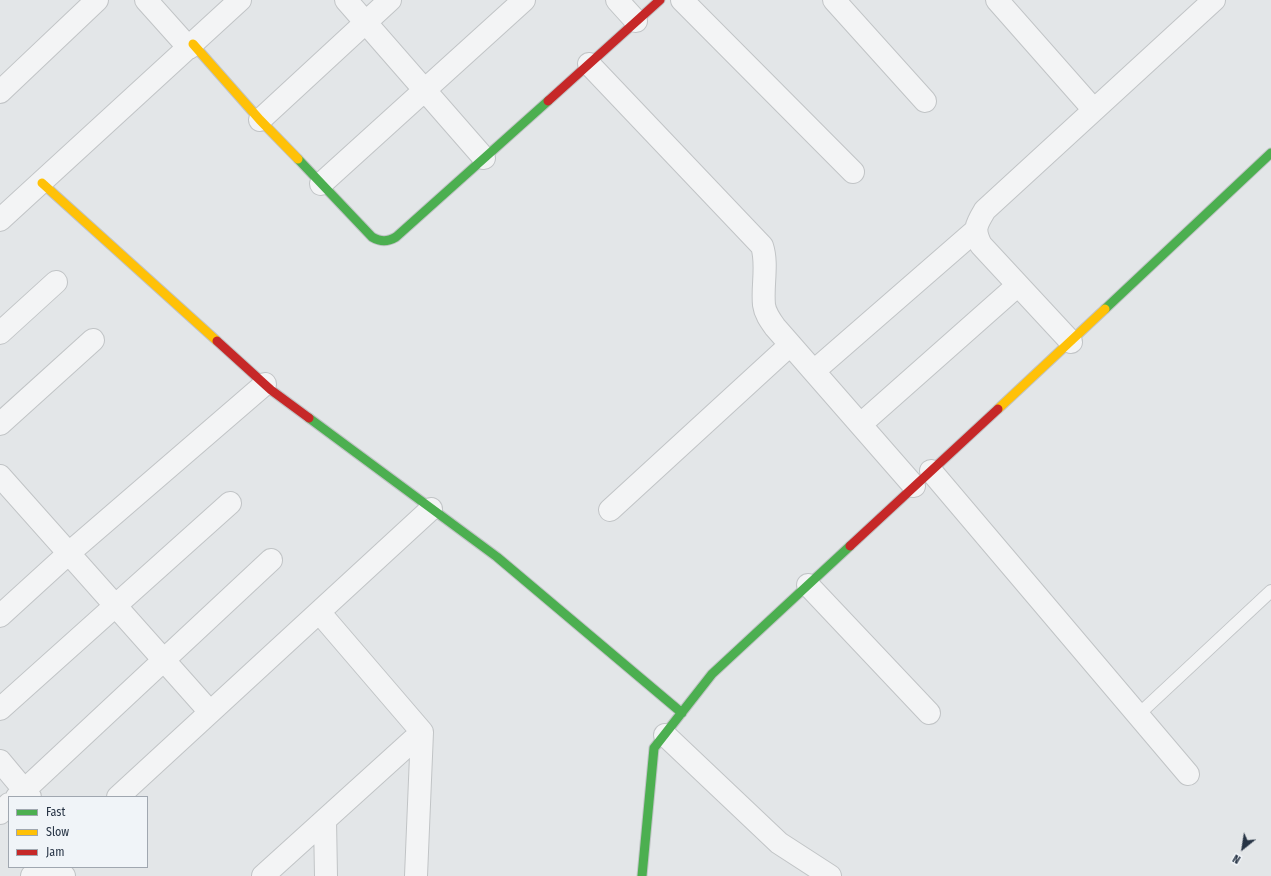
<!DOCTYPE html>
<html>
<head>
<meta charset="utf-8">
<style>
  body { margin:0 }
  #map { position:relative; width:1271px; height:876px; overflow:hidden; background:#e3e6e8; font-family:"Fira Sans Condensed",sans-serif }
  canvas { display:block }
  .legend { position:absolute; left:8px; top:796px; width:140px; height:72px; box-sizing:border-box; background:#f0f4f8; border:1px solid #a0a7b0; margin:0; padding:5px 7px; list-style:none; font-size:12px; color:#273445 }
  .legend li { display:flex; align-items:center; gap:8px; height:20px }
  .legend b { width:20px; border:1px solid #a0a7b0 }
  .north { position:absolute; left:1223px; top:828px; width:40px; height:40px; -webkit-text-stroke:3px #f0f4f8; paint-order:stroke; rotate:210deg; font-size:11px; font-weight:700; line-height:16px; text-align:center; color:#273445 }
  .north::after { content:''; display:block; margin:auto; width:14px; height:18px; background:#273445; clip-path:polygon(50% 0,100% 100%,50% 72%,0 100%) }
</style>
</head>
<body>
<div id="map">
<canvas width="1271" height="876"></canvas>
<ul class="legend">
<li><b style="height:5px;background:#4caf50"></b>Fast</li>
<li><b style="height:5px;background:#ffc107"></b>Slow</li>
<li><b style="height:5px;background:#c62828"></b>Jam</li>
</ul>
<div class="north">N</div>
</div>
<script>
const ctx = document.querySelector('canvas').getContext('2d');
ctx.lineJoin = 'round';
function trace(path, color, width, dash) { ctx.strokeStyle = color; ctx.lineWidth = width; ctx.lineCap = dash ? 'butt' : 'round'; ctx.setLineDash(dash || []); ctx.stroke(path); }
const lane = new Path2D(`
  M1138,715L1271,591`);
const street = new Path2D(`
  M146,0L189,48
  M346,0L484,158
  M617,0L636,21
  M682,0L853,172
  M834,0L925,101
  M997,0L1094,110
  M589,64L762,246C768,264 762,285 764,305C765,313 770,320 775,327L914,486
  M0,92L97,0
  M260,120L390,0
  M321,184L524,0
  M0,220L240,0
  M0,333L56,282
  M1071,342L981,245C973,229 976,225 985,210L1214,0
  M814,371L976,230
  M0,424L93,340
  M861,424L1018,285
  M931,471L1188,774
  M0,476L210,712
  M610,510L790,345
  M808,585L929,713
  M0,616L69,553L265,384
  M0,709L230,503
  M665,735L779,843L830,876
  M0,761L30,797
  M17,797L271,560
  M118,797L431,509
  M0,813L9,804
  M325,820L326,876
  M55,867L64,876
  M32,876L42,867
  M263,876L422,732L319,612
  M416,876L422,732`);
const fast = new Path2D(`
  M298,159L372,237C381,242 387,242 396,237L548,101
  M1105,309L1271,153
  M309,418L497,557L682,713
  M642,876L654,748L712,674L850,546`);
const slow = new Path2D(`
  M193,44L260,120L298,159
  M42,183L217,341
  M998,409L1105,309`);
const jam = new Path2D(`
  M548,101L660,0
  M217,341L271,390L309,418
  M850,546L998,409`);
trace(lane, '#c1c4c6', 14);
trace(street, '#c1c4c6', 24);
trace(fast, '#c1c4c6', 11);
trace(slow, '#c1c4c6', 11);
trace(jam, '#c1c4c6', 11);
trace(lane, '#f3f4f5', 12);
trace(street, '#f3f4f5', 22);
trace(fast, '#4caf50', 9);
trace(slow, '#ffc107', 9);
trace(jam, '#c62828', 9);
</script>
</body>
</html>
